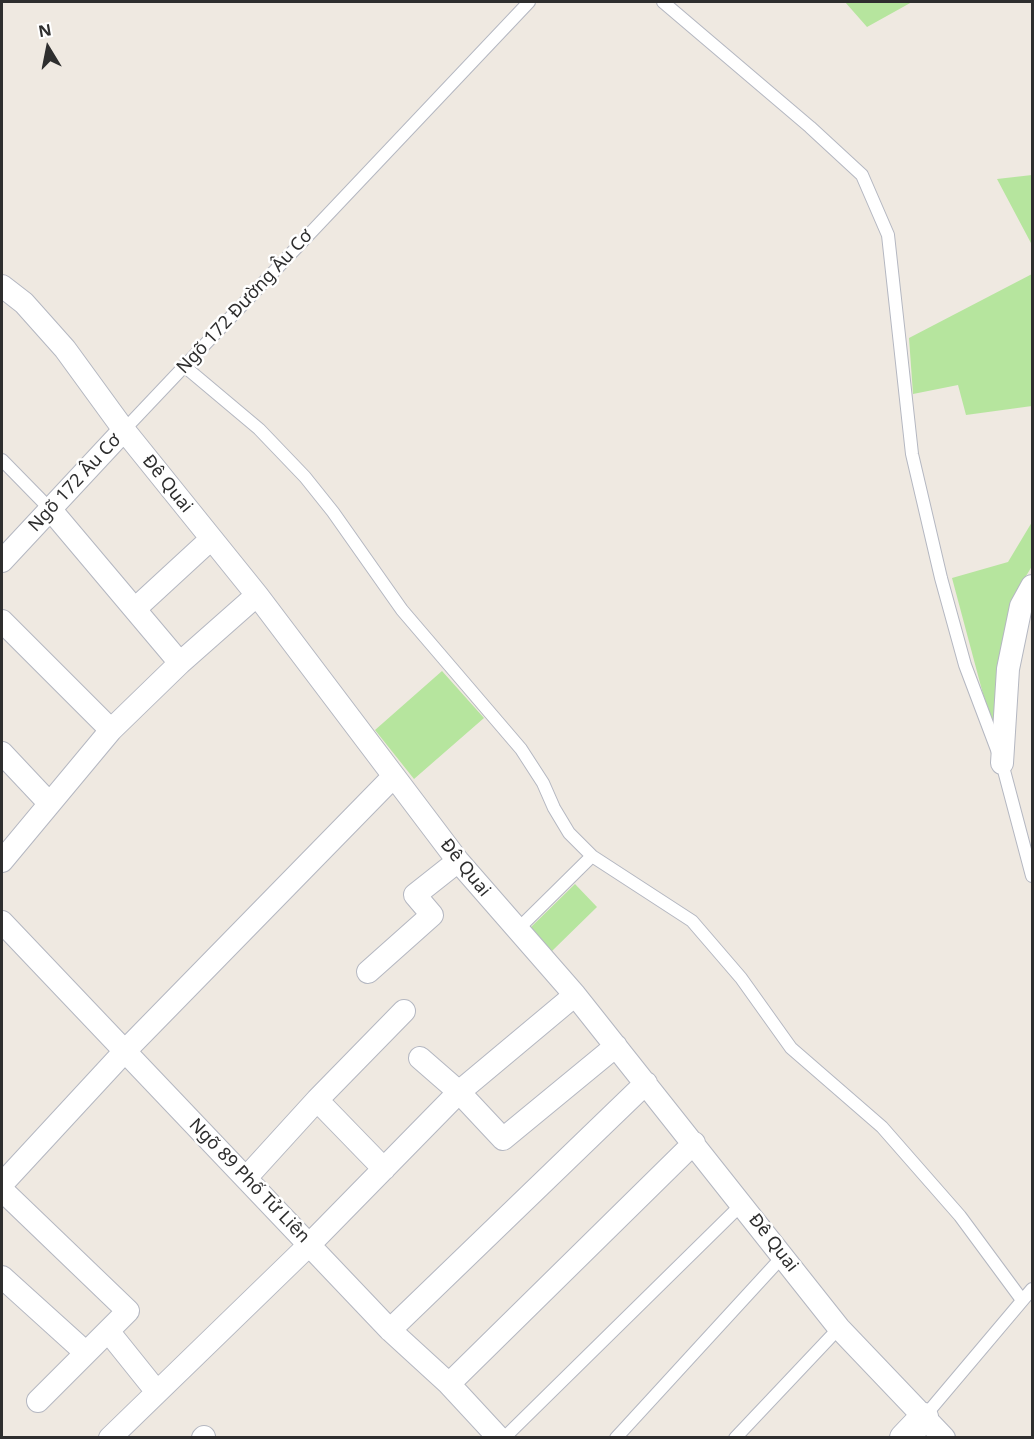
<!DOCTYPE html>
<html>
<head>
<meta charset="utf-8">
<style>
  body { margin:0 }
  #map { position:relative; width:1034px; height:1439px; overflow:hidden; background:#efe9e1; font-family:"Noto Sans",sans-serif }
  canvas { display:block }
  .frame { position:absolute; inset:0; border:3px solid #2e2e2e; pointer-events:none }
  .north { position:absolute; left:18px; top:18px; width:60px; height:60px; -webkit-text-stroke:4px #fff; paint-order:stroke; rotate:350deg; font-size:16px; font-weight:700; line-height:24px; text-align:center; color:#2e2e2e }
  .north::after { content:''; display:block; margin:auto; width:21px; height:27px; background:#2e2e2e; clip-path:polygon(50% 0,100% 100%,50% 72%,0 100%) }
</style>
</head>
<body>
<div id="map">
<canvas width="1034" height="1439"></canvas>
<div class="frame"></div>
<div class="north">N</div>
</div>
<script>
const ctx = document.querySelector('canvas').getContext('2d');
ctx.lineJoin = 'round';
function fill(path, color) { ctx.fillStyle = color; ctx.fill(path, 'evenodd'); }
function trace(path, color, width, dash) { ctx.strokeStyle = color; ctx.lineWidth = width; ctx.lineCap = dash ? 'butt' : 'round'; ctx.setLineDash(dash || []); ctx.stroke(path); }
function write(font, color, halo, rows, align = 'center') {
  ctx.font = font + ' "Noto Sans",sans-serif'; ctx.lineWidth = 5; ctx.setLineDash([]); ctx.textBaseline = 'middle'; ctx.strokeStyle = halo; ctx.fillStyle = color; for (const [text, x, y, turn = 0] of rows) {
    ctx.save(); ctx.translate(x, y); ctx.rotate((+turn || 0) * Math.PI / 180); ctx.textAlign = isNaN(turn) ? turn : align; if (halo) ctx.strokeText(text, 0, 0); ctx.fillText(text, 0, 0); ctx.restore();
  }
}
const green = new Path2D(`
  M845,2H912L867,27Z
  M1032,175V245L997,179Z
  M1032,274V406L966,415L958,385L913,394L909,338Z
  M1032,522V566L1019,588L998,736L983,694L952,578L1008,562Z
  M442,671L484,718L414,779L375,730Z
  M575,884L597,907L552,951L530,928Z`);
const service = new Path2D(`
  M663,2L810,127L862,175L888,235L912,454L941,578L965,665L1002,763L1032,876
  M184,366L259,429L305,477L333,512L402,610L521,749L543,783L554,808L569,833L592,856L692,921L741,978L791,1048L882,1127L960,1216L1022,1300
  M124,430L529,2
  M2,460L51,510
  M517,930L592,856
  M924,1417L1032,1289
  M504,1438L742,1204
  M616,1438L783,1256
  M735,1438L839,1328`);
const minor = new Path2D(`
  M2,286L24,303L65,349L124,430L257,595L458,861L575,995L839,1328L944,1438
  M51,510L180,663
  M2,561L124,430
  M135,609L211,539
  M2,621L111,730
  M2,753L49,803
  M1002,763L1008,669L1021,606L1032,586
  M2,861L111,730L180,663L257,595
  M2,922L390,1330L449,1384L499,1438
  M368,972L432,915L415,895L458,861
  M420,1058L459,1092L503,1139L616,1046
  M317,1100L384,1169
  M246,1178L317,1100L404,1011
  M2,1184L125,1051L393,777
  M2,1190L128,1311L38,1401
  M2,1277L85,1352
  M390,1330L646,1083
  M108,1331L157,1392
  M449,1384L694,1143
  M110,1438L310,1244L459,1092L575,995
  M203,1438L204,1437`);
const tertiary = new Path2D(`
  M904,1438L924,1417`);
const streetNames = [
  ["Ngõ 172 Đường Âu Cơ",245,302,-47],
  ["Ngõ 172 Âu Cơ",75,483,-47],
  ["Đê Quai",167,484,51],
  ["Đê Quai",465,868,51],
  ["Ngõ 89 Phố Tử Liên",249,1181,46],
  ["Đê Quai",773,1243,52]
];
fill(green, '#b6e59e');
trace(service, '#b4b7c1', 14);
trace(minor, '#b4b7c1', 24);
trace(tertiary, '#b4b7c1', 30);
trace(service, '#fff', 12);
trace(minor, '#fff', 22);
trace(tertiary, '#fff', 28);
write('18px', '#2e2e2e', '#fff', streetNames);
</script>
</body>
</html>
